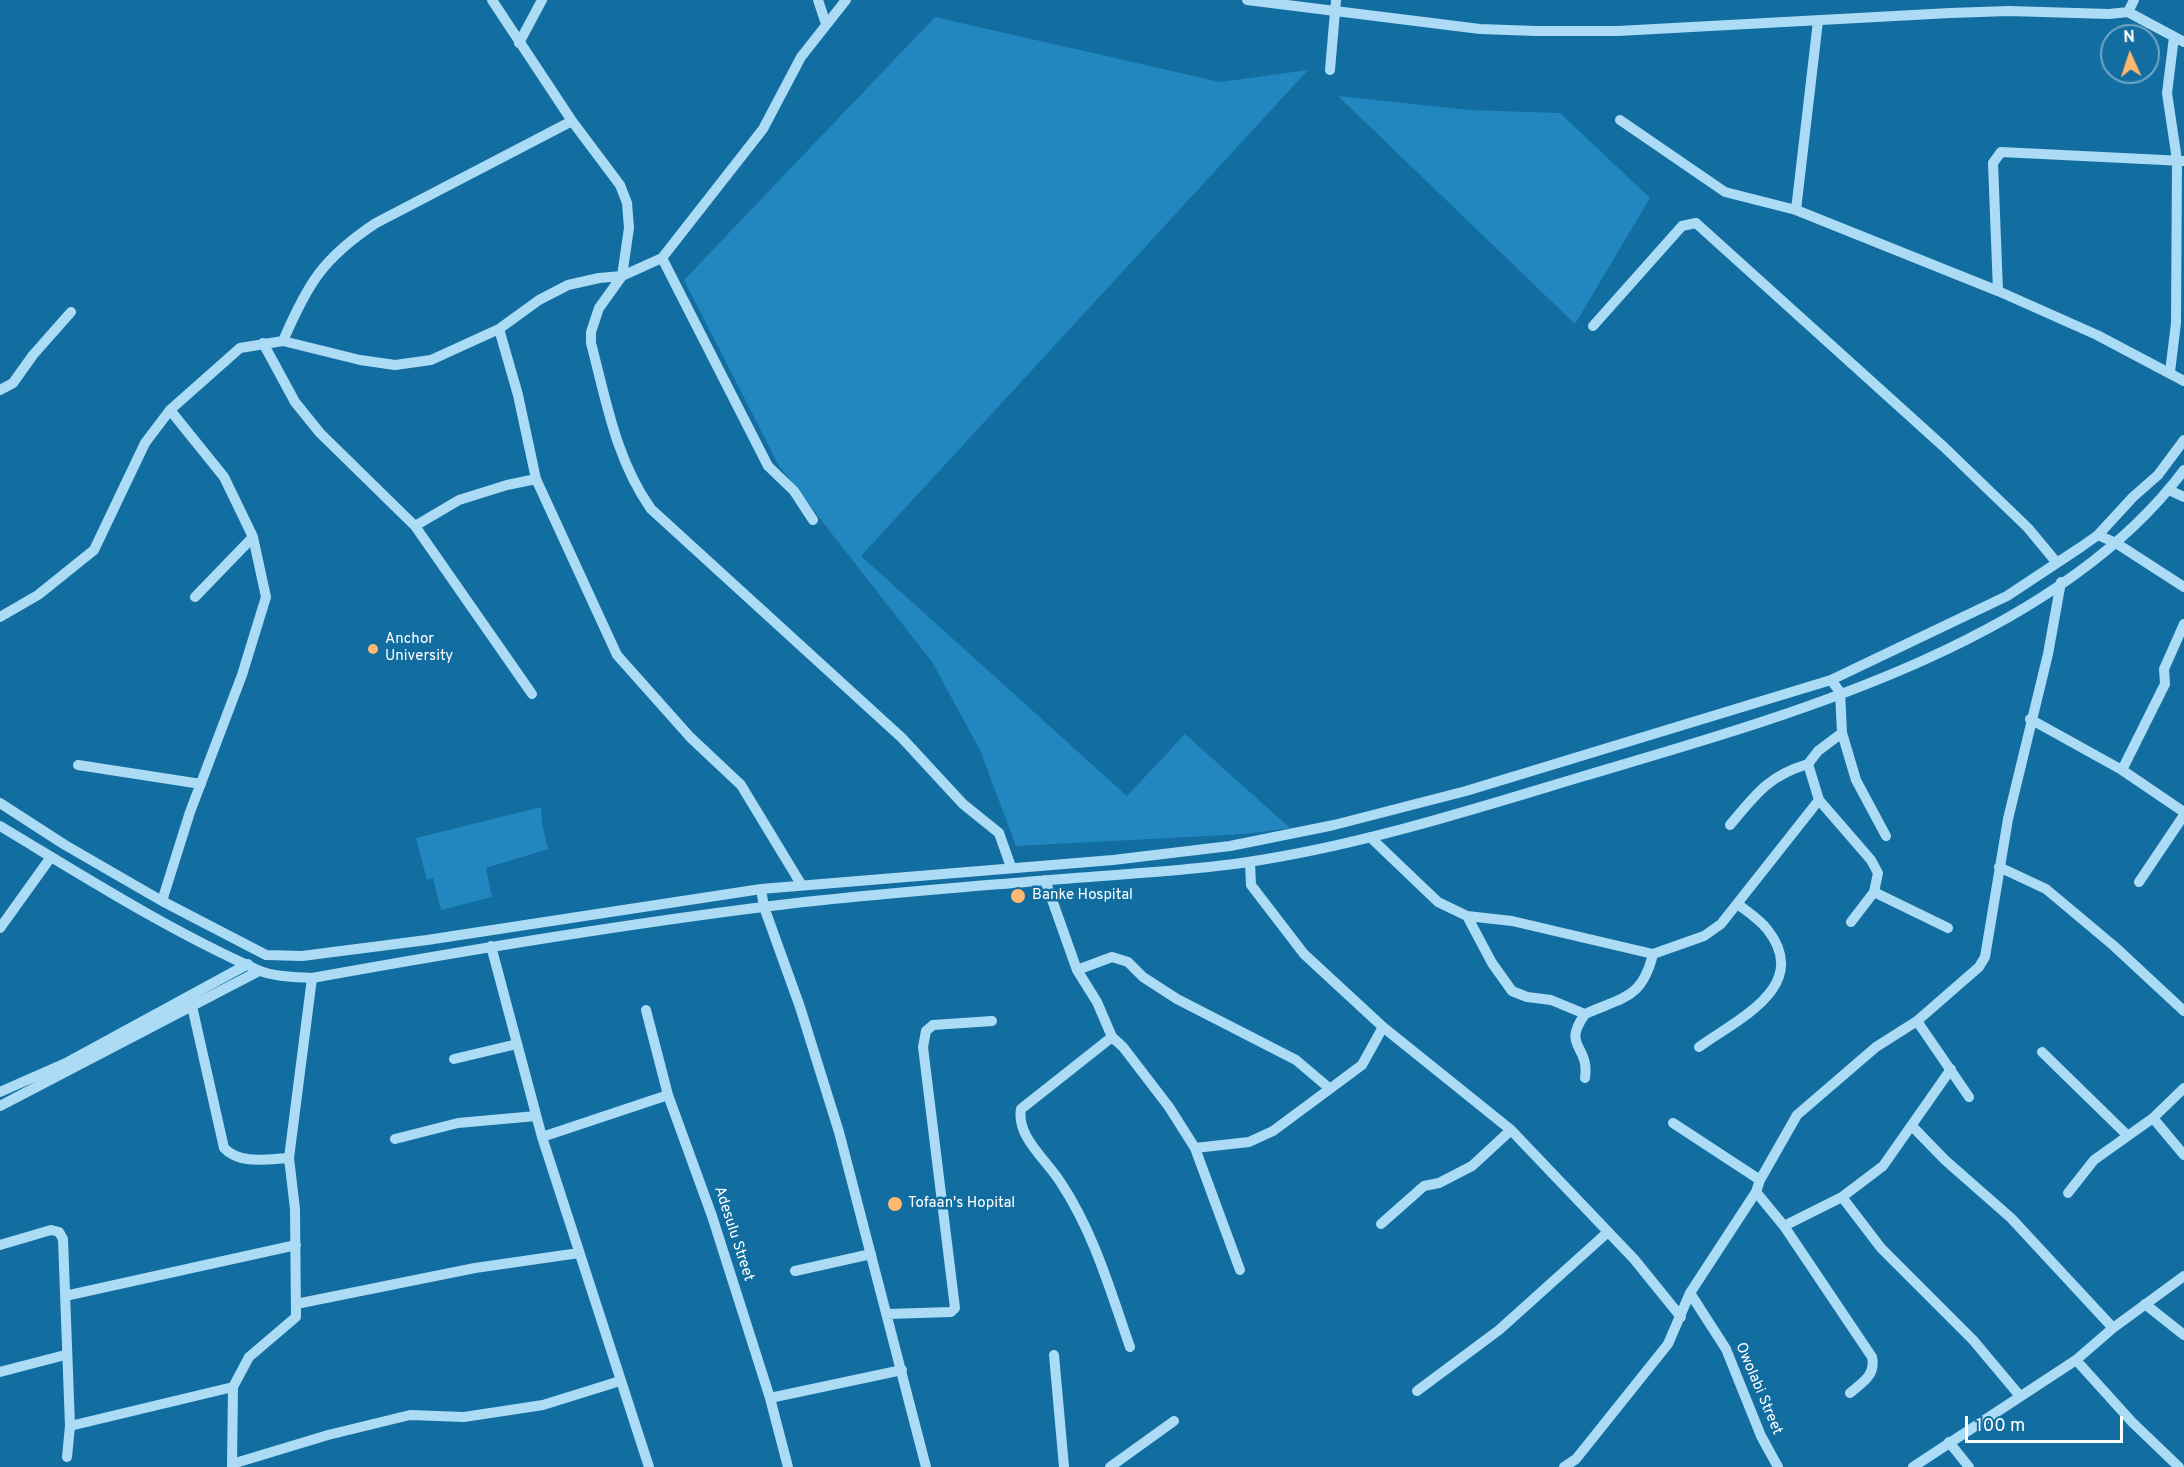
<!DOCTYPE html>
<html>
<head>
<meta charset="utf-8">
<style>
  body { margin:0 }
  #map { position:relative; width:2184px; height:1467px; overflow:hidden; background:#126da1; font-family:Overpass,sans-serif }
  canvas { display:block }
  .north { position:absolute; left:2100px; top:24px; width:60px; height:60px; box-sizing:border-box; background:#126da1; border:2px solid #71a7c7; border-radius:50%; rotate:357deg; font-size:16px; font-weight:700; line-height:24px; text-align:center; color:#fff }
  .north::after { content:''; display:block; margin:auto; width:21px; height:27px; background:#ffb86f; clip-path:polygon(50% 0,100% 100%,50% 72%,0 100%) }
  .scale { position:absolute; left:1965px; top:1416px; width:158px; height:27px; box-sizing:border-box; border:3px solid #fff; border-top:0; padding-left:8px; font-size:18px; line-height:21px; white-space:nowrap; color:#fff; -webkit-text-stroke:4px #126da1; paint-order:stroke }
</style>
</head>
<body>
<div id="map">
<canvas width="2184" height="1467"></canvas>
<div class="north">N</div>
<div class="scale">100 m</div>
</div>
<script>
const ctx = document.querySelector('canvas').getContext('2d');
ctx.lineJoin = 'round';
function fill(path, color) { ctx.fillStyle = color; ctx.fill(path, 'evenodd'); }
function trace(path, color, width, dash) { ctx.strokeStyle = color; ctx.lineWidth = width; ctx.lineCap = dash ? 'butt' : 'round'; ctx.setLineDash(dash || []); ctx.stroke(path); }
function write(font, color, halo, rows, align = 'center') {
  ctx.font = font + ' Overpass,sans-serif'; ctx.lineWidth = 5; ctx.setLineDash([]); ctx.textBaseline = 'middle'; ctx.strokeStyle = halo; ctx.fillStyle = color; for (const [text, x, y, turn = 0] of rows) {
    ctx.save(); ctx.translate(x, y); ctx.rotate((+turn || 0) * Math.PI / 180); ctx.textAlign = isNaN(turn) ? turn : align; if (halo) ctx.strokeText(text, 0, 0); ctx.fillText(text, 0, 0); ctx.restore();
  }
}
const green = new Path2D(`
  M935,17L1220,82L1308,70L861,556L1127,796L1185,734L1290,828L1246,834L1016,846L980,750L932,662L779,466L684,280Z
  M1338,96L1470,110L1560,113L1650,198L1575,324Z
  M541,807L542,824L548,849L486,868L492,897L441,910L433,878L427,880L416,838Z`);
const minor = new Path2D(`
  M492,0L572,121L620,185L627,203L629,228L622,276L599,308L591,332V343C606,400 616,460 651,509L902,738L963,804L999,833L1011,867
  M818,0L826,24
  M1247,0L1480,29L1536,31H1618L1950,13L2009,11L2109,14L2128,12L2184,42
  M2128,12L2134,0
  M519,43L542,0
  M1330,70L1336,0
  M1620,120L1725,192L1796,210L1998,291L2097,335L2184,381
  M1796,210L1818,21
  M662,258L768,466L794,491L813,520
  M1998,291L1993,163L2001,152L2184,161
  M1593,326L1682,226L1696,223L1944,447L2028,528L2057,563
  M499,329L518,395L536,479L617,655L690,737L741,785L801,884
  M283,341C308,283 323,258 376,223L572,121
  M263,343L295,402L320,433L415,526L532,694
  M2170,372L2176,323L2177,160L2167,93L2174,37
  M0,390L13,383L33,355L71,312
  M2169,490L2184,497
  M415,526L459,500L507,485L536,479
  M2098,535L2116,543L2184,587
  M195,597L253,537
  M0,617L38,595L94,550L145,443L170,410L240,348L283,341L360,360L395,365L431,360L499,329L539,300L568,285L599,278L622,276L662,258L763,129L801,57L846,0
  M1831,680L1840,692L1842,733L1818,751L1808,764L1819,800L1871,860L1878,873L1874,892L1851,922
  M2030,719L2122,770L2184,812
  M1842,733L1856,780L1886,836
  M78,765L201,784
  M2122,770L2165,684L2164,669L2184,624
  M0,803L65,845L162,901L266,955L302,956L427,940L761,889L1113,860L1230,846L1334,825L1466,791L1831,680L2007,596L2081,547L2098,535L2133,497L2158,475L2184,440
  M1730,825C1756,794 1768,776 1808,764
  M0,826C85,877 168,930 258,970C274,977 295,977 312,978C462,951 612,926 763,907C858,895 955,888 1050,880C1116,874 1182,872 1248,862C1362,845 1474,809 1584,776C1784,717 2054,644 2184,470
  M1370,837L1438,902L1467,916L1512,921L1653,954L1704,936L1721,924L1819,800
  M1250,862L1251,885L1304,954L1383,1027L1511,1130L1634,1259L1681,1317
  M1999,867L2046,889L2114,946L2184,1011
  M1045,880L1077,970L1097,1002L1112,1037L1123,1047L1169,1107L1195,1148L1240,1270
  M2139,882L2184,815
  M761,889L764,907L800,1007L839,1132L926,1467
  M1874,892L1948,928
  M162,901L190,812L242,675L266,597L253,537L224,477L170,410
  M1467,916L1492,963L1512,991L1527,997L1551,1000L1585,1014C1623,997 1642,999 1653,954
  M0,928L51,857
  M491,946L542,1137L649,1467
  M1077,970L1112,957L1128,962L1143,977L1177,999L1296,1060L1329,1088
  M192,1006L224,1148C240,1165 268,1159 289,1158
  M646,1010L668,1095L712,1216L770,1398L788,1467
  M1917,1021L1969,1097
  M1112,1037L1021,1109C1016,1137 1047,1160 1061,1183C1094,1233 1110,1290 1130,1347
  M1699,1047C1739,1018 1812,986 1767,929C1760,920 1748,912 1739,905
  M2042,1052L2127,1135
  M454,1059L517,1044
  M1585,1078C1590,1044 1561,1048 1585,1014
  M0,1092L68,1062L248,964
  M0,1106L259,971
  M2153,1118L2184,1155
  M1673,1123L1760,1180
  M1912,1126L1945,1160L2011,1218L2113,1328
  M542,1137L668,1095
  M395,1139L458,1123L536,1116
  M1195,1148L1249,1142L1273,1131L1362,1065L1383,1027
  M1756,1192L1784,1226L1872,1357C1876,1375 1863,1382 1850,1393
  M2068,1193L2094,1160L2153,1118L2184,1088
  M1842,1197L1881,1248L1973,1340L2020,1396
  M1381,1224L1424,1186L1439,1183L1472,1166L1511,1130
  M1784,1226L1842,1197L1883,1166L1951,1069
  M0,1245L51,1230L59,1232L63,1239L70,1426L67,1457
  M795,1271L871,1254
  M1690,1293L1726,1349L1761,1436L1778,1467
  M65,1296L296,1245
  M296,1304L475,1268L579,1253
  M2145,1304L2184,1335
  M887,1314L951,1312L955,1308L923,1047L926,1031L933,1025L992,1021
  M1054,1355L1064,1467
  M2076,1360L2132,1422L2179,1467
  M0,1372L65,1355
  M1417,1391L1499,1330L1608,1232
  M770,1398L902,1370
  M70,1426L233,1387
  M1949,1442L1969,1467
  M232,1464L328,1435L410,1415L464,1417L543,1405L620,1381
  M232,1467L233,1387L249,1357L296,1317L295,1209L289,1158L312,978
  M1110,1467L1174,1421
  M1564,1467L1576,1459L1668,1344L1690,1293L1756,1192L1760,1180L1797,1115L1876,1047L1917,1021L1979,967L1985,957L2008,819L2048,654L2061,582
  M1913,1467L2076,1360L2113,1328L2184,1276`);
const markers = [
  [373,649,6,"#ffb86f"],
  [1018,896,8,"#ffb86f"],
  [895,1204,8,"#ffb86f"]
];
const poiNames = [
  ["Anchor",385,640],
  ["University",385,657],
  ["Banke Hospital",1032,896],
  ["Tofaan's Hopital",908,1204]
];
const streetNames = [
  ["Adesulu Street",733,1234,72],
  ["Owolabi Street",1758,1389,67]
];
fill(green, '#2187be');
trace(minor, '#abdbf5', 10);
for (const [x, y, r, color] of markers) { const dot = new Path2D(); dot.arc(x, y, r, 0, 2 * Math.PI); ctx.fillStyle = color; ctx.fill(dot); trace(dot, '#126da1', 2); }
write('15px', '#fff', '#126da1', poiNames, 'left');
write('15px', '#fff', '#126da1', streetNames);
</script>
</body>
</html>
